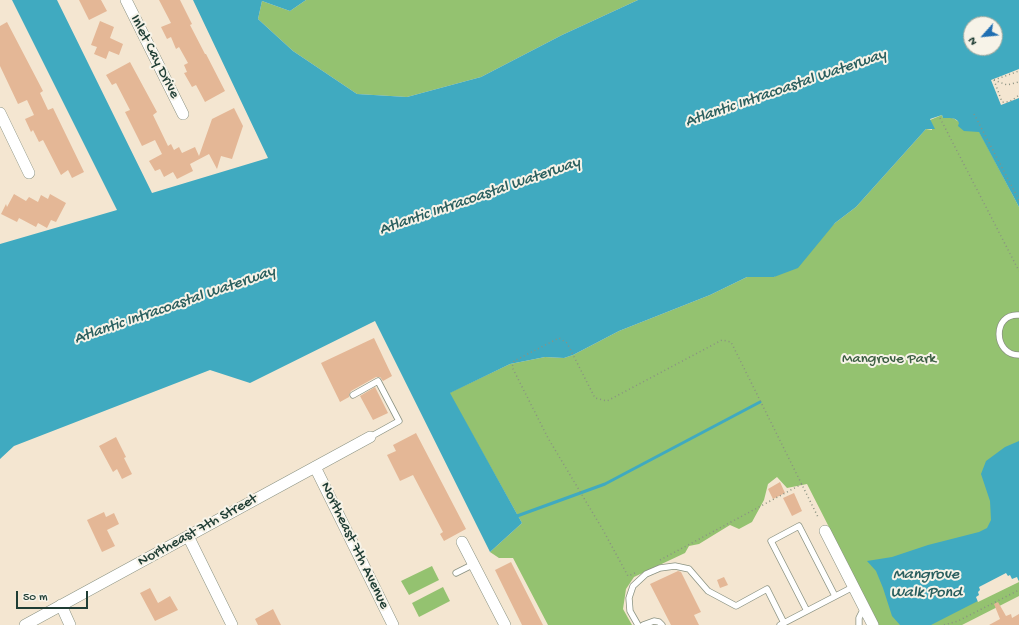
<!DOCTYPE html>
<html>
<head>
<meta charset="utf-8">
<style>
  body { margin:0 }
  #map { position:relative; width:1019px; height:625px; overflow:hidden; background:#f4e6d1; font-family:"Gochi Hand",sans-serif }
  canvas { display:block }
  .north { position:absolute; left:963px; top:16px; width:40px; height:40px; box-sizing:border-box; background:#f7f3e8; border:1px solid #a1aaa0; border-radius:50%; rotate:243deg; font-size:11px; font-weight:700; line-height:16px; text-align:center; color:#1f3d34 }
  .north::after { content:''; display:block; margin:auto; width:14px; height:18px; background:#1f6fb2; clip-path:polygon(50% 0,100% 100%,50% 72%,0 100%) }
  .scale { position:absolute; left:16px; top:591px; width:72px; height:18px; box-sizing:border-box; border:2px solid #1f3d34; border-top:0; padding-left:5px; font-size:12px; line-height:14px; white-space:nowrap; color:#1f3d34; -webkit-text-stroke:3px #f7f3e8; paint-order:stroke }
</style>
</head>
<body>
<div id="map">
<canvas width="1019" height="625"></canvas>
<div class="north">N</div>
<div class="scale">50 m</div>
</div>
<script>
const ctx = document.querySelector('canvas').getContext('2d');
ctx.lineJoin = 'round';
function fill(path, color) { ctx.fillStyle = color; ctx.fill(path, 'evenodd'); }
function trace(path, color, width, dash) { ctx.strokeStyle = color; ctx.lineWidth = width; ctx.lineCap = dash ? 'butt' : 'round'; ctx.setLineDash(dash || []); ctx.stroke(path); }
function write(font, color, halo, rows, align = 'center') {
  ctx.font = font + ' "Gochi Hand",sans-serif'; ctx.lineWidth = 4; ctx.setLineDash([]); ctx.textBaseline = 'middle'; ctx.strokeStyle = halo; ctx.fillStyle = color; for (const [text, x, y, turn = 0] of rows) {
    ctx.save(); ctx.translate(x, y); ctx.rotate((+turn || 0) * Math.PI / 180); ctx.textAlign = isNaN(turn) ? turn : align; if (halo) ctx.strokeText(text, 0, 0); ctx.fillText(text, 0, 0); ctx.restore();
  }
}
const green = new Path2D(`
  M306,0H638L562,35L481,77L407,97L357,94L293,51L258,19L262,1L290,11Z
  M942,115L943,118C948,118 953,117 956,120C965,126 968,132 979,131L1019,207V596L962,625H879L807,484L787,488L777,477L768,484L764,500L752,522L739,529L730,525L699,544L689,546L685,553L634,577L626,589L623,609L632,625H548L513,558H499L490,552L522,523L449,393L510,364L545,357L564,358L573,355L619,331L710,295L747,277H774L835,223L856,207L926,129L932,130L930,120Z
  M432,566L439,580L409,595L401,581Z
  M443,587L450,601L419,617L412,603Z`);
const water = new Path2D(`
  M12,0H57L152,193L268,158L193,0H306L290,11L262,1L258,19L293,51L357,94L407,97L481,77L562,35L638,0H1019V69L991,80L1001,105L1019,98V207L979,132L964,131L958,126L959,123C956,117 950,118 943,118L942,115L930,119L935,129H926L856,207L835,223L798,268L774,277H747L710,295L619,331L573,355L564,358L545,357L510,364L450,393L522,523L490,552L375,321L250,383L210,370L14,446L0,459V244L117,210ZM971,24H995V48H971Z
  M1019,441V580L931,625H900L892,616L883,588L876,571L867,561L892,557L928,545L979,532L987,528L991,520L990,501L981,474L986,461L1005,447Z`);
const pier = new Path2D(`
  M1006,573L1008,576L1010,575L1012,579L1017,577L1019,582L978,602L976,597L979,595L978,592L980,590L979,587Z`);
const stream = new Path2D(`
  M517,516L605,484L760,402`);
const building = new Path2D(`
  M79,0H101L107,11L89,20Z
  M159,0H180L192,24L190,25L205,54H206L225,91L205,102L196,85L192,87L184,73L187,72L184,65L188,63L179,47L176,49L171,37L167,39L161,27L171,23Z
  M100,21L114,27L110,38L123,44L119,55L109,51L106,59L94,54L97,47L91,45Z
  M7,22L43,91L40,93L48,110L53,108L84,172L72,178L68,170L61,175L43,140L39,142L33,130L31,132L25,119L34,115L27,100L18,104L0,66V26Z
  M130,62L157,112L153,115L168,146L171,144L174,150L179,147L182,153L195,147L199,156L212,119L234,108L243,126L232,159L221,156L217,169L209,154L190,164L193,171L177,179L173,172L164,177L160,169L155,171L149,161L162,154L155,140L142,146L125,112L130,110L116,83L112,85L106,75Z
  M14,194L26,201L29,197L38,202L41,195L48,199L50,194L66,203L56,222L51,220L47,228L38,223L36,227L19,218L17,222L1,214L6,204L7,207Z
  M374,338L392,376L383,381L380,377H376L351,391L349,395V397L340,402L321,363Z
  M375,387L388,413L373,420L360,396Z
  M416,433L466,529L444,541L440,534L443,532L413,475L400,481L387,455L396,451L393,445Z
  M116,437L126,457L124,458L132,474L122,479L117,469L113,472L99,446Z
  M780,482L785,493L773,499L768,489Z
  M794,493L802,511L792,516L783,498Z
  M104,512L106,517L114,513L119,524L107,530L115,546L102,552L87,520Z
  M511,562L543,625H522L495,570Z
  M678,571L681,572L701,612L694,615L699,625H671L650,584Z
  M724,577L728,585L720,588L717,580Z
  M150,588L158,603L170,596L178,610L155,621L140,593Z
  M998,602L1006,616L1011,614L1012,618L1019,614V625H989L1000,619L994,604Z
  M273,609L281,625H258L255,619Z`);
const path = new Path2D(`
  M994,80L1002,102C1009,103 1014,99 1019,95
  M994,80L1019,71
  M994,80L1007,85L1019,82
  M974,114L1019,200
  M940,118L1019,271
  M660,560L802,484
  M635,573L628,576L603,530L548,438L512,367L514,361L559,338L567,343L595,398L607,401L722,340L731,342L818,517
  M944,625L958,621L1019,590`);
const lane = new Path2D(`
  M1019,315C992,313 993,355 1019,355
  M353,395L378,381L399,421L370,437
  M456,573L474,564
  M807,611L771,541L799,526L835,596
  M638,625L630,611L629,598L633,586L646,574L660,568L675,566L689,569L708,591L736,606L767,589L784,623
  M643,625L654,621L659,622L662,625
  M780,625L853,587
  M859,625V618L864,608`);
const street = new Path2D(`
  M126,0L183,114
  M0,113L29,173
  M315,467L393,625
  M825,531L873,625
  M188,536L232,625
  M462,542L505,625
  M61,605L70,625
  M25,625L370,437`);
const streetNames = [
  ["Inlet Cay Drive",154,57,63],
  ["Northeast 7th Street",198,531,-29],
  ["Northeast 7th Avenue",354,546,64]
];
const parkNames = [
  ["Mangrove Park",889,360]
];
const waterNames = [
  ["Atlantic Intracoastal Waterway",786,89,-19],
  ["Atlantic Intracoastal Waterway",480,197,-19],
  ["Atlantic Intracoastal Waterway",175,306,-19],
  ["Mangrove",926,576],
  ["Walk Pond",926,594]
];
fill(green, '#94c270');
fill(water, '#40aac0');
fill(pier, '#f4e6d1');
trace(stream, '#40aac0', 3);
fill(building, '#e4b796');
trace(lane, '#8a9282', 7);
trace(street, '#8a9282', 12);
trace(path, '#8a9282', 1.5, [1, 3]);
trace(lane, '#fff', 5.5);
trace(street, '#fff', 11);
write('15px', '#1f3d34', '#f7f3e8', streetNames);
write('15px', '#3c5e43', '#f7f3e8', parkNames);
write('italic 16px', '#295e5e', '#f7f3e8', waterNames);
</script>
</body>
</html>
